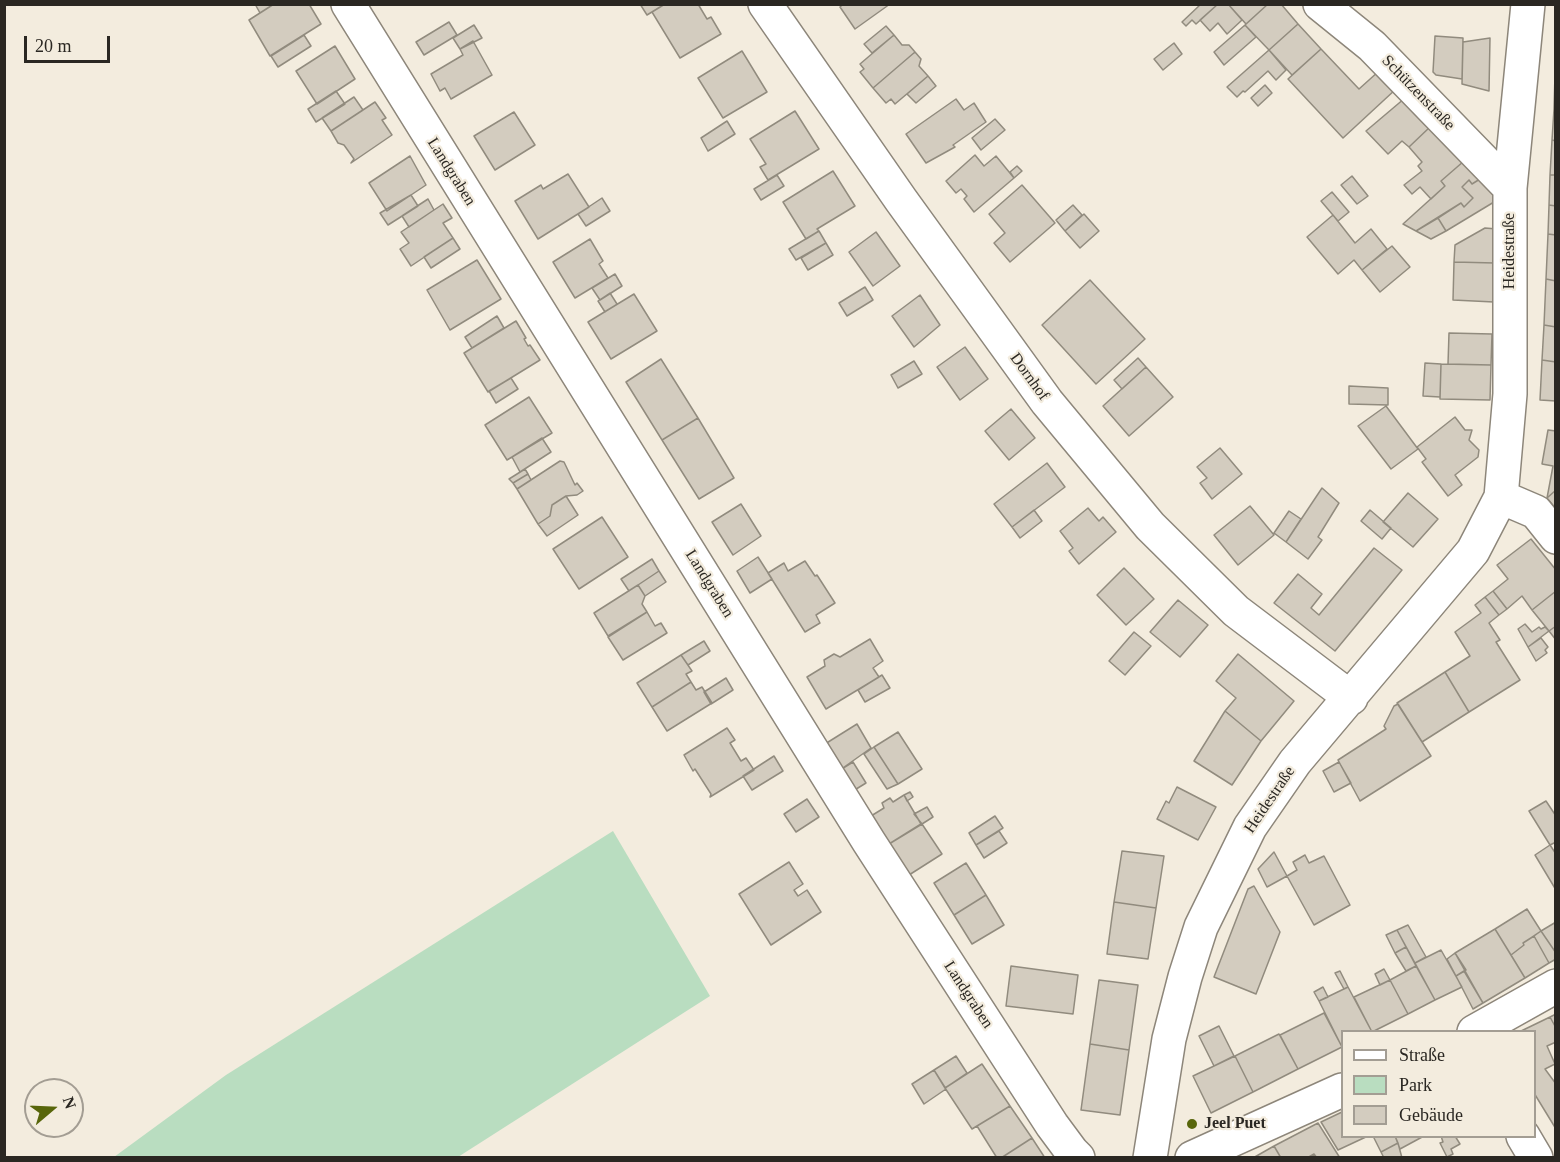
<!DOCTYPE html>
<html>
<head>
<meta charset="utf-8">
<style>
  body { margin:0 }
  #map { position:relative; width:1560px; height:1162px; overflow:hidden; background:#f3ecde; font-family:"Times New Roman",serif }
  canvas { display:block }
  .frame { position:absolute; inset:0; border:6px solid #2a2722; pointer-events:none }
  .legend { position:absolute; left:1341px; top:1030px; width:195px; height:108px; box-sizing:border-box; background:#f3ecde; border:2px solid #a39d93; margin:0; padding:8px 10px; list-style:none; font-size:18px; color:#2a2722 }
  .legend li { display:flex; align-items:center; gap:12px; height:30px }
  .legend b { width:30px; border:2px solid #a39d93 }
  .north { position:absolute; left:24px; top:1078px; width:60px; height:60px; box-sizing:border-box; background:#f3ecde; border:2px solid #a39d93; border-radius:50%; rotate:71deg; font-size:16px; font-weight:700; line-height:24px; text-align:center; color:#2a2722 }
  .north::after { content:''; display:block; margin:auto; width:21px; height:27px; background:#58660b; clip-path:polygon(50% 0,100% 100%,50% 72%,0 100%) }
  .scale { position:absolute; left:24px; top:36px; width:86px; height:27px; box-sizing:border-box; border:3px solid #2a2722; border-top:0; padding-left:8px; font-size:18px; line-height:21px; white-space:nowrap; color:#2a2722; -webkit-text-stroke:4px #f3ecde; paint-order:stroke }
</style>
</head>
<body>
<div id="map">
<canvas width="1560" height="1162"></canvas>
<div class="frame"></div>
<ul class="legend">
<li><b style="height:8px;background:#fff"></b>Straße</li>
<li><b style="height:16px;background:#b9ddc0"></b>Park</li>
<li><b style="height:16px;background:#d3ccbf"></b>Gebäude</li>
</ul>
<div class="north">N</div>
<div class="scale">20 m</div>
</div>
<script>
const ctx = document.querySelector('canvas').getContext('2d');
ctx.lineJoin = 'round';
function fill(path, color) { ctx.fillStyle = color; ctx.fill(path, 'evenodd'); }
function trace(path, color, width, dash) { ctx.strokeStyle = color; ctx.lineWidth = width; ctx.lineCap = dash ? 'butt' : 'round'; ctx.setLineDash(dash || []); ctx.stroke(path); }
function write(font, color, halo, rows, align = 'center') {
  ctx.font = font + ' "Times New Roman",serif'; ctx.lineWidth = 4.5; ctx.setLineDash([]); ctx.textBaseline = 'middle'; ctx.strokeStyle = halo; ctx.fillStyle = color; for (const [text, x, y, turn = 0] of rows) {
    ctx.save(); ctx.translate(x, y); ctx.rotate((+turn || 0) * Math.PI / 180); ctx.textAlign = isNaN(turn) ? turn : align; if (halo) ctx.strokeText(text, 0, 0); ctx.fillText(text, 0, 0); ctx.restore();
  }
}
const green = new Path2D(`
  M613,831L710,996L458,1157H114L226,1075Z`);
const building = new Path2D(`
  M255,4H274L260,13Z
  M274,4H309L321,24L270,56L249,20Z
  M640,4H665L647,15Z
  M665,4H698L707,19L711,17L721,34L680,58L652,12Z
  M843,4H890L855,29L840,7Z
  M1201,4H1218L1196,24L1192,20L1186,26L1182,22Z
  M1218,4H1228L1242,20L1227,34L1218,23L1210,31L1200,20Z
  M1228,4H1268L1246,24Z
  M1268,4H1281L1298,24L1269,50L1245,25Z
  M449,22L457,35L424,55L416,42Z
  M1298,24L1321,49L1292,75L1269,50Z
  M474,25L482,38L460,49L453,38Z
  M1245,25L1256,37L1224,65L1214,52Z
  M886,26L894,35L872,53L864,44Z
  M304,35L311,46L278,67L271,56Z
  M894,35L902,45H909L915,52L873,88L860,72L864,69L860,64Z
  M1435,36L1463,38L1462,79L1436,75L1433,72Z
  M1490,38L1489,91L1462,84L1463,42Z
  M473,41L492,75L451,99L445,88L440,91L431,74L463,55L460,49Z
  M1174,43L1182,54L1163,70L1154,59Z
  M335,46L355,79L317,104L296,71Z
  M1321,49L1359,89L1379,71L1396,89L1343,138L1288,79Z
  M1269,50L1286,70L1276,80L1268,71L1245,92L1243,91L1237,97L1227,87Z
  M742,51L767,92L723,118L698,78Z
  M915,52L921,59L919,66L928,76L895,104L891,99L886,103L873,88Z
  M1555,74H1556V109H1554Z
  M928,76L936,86L916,103L907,94Z
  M1265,85L1272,93L1258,106L1251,98Z
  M336,91L345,104L316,122L308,109Z
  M354,97L363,110L331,131L322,118Z
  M1405,98L1431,126L1409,147L1402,141L1388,154L1366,131Z
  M956,99L964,110L974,103L986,122L953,145L955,147L926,163L906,134Z
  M375,102L386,118L382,120L392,135L351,163L354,159L344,145L338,143L331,131Z
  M1554,109H1556V141L1552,140Z
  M795,111L819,149L768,180L760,167L766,164L750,139Z
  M514,112L535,145L495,170L474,136Z
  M995,119L1005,130L981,150L972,138Z
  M727,121L735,134L708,151L701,138Z
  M1431,126L1464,161L1441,181L1445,186L1431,199L1420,187L1412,194L1404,185L1422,171L1418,166L1422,162L1409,147Z
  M1552,140L1556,141V175H1550Z
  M975,155L984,166L996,156L1014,178L974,212L964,199L967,196L961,189L956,193L946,181Z
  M410,156L426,185L387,211L369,183Z
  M1464,161L1480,179L1472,184L1469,180L1462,187L1473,198L1464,207L1461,203L1416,231L1403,224L1445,186L1441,181Z
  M1017,166L1022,171L1014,178L1010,172Z
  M833,171L855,206L817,229L819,231L806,239L783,202Z
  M568,174L589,207L538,239L515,201L541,185L543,189Z
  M777,175L784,186L761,200L754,189Z
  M1550,175H1556V206L1549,205Z
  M1352,176L1368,196L1357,204L1341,185Z
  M1480,179L1499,199L1446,231L1438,218L1461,203L1464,207L1473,198L1462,187L1469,180L1472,184Z
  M1022,185L1055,223L1010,262L994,243L1005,233L989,214Z
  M1332,192L1349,212L1338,221L1321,201Z
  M411,195L418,206L388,225L380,213Z
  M602,198L610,211L586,226L578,214Z
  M428,199L434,210L409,227L402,216Z
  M443,204L452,218L443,223L453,238L411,266L400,249L409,243L401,232Z
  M1073,205L1082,215L1065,231L1056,220Z
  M1549,205L1556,206V235L1548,234Z
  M1084,214L1099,231L1080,248L1065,231Z
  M1333,215L1355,243L1371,229L1387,249L1362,270L1354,260L1338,274L1307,237Z
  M1438,218L1446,231L1431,239L1416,231Z
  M1485,228L1497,229L1495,263L1454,262L1455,245Z
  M819,231L826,243L796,260L789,249Z
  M876,232L900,266L873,286L849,252Z
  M1548,234L1556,235V281L1546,279Z
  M453,238L460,249L431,268L424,257Z
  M590,239L603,261L599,264L608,278L575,298L553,262Z
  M826,243L833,255L808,270L801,258Z
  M1392,246L1410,267L1380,292L1362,270Z
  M477,260L501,299L450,330L427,290Z
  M1454,262L1495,263L1494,302L1453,300Z
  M615,274L622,286L600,300L592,288Z
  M1546,279L1556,281V327L1544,325Z
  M1090,280L1145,339L1096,384L1042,325Z
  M865,287L873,300L847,316L839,303Z
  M610,293L617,304L605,312L598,301Z
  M634,294L657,331L611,359L588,322Z
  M920,295L940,325L914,347L892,316Z
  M497,316L504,328L472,348L465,337Z
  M516,321L526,338L524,339L528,346L530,345L540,360L488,392L464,353Z
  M1544,325L1556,327V362L1542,360Z
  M1449,333L1492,334L1491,365L1448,364Z
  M965,347L988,379L960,400L937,367Z
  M1138,358L1146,367L1122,389L1114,380Z
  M661,359L698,418L662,440L626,382Z
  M1542,360L1556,362V401L1540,400Z
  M914,361L922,374L898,388L891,375Z
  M1425,363L1441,364L1440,397L1423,396Z
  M1441,364L1491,365L1490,400L1440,399Z
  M1146,367L1173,397L1129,436L1103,406Z
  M511,378L518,389L496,403L489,391Z
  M1349,386L1388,388V405L1349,404Z
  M529,397L552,433L507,460L485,425Z
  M1386,406L1418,449L1391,469L1358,426Z
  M1011,409L1035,438L1009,460L985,431Z
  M1455,417L1465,430H1472L1469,440L1479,450L1478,457L1455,475L1462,485L1448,496L1422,462L1426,459L1417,447Z
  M698,418L734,478L699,499L662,440Z
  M1548,430L1556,431V490L1547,498L1553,466L1542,464Z
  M542,438L551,452L520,472L512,457Z
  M1220,448L1242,474L1212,499L1200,483L1207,478L1197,467Z
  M560,461L564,462L575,485L577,483L583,491L577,495L566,496L552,505L550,516L538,524L517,489Z
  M1047,463L1065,487L1012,527L994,504Z
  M525,469L528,474L513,483L509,479Z
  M528,474L531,480L517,489L513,483Z
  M1322,488L1339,503L1318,537L1322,540L1308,559L1286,542Z
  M1556,490V509L1547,498Z
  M1408,493L1438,519L1413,547L1383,522Z
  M566,496L578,515L547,536L538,524L550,516L552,505Z
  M741,504L761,536L733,555L712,522Z
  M1250,506L1274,535L1238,565L1214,535Z
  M1088,508L1099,521L1103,517L1116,532L1079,564L1069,551L1073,548L1060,531Z
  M1034,510L1042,521L1020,538L1012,527Z
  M1370,510L1391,528L1382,539L1361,521Z
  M1289,511L1301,519L1286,542L1274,533Z
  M602,517L628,557L579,589L553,549Z
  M1531,539L1556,570V591L1532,610L1522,596L1507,609L1493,591L1508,579L1497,565Z
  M1374,548L1402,570L1335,651L1274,603L1298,574L1322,594L1311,608L1319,615Z
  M758,557L772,579L750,593L737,571Z
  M652,559L659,571L629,591L621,579Z
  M805,561L815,576L817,575L835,603L816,615L820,623L805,632L768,573L784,563L788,571Z
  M1124,568L1154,599L1126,625L1097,595Z
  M659,571L666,582L645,596L638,585Z
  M638,585L645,596L642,604L647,612L608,636L594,613Z
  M1493,591L1507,609L1499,615L1485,597Z
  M1556,591V626L1549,631L1532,610Z
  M1485,597L1499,615L1489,623L1500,640L1496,642L1520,680L1469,712L1445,672L1470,656L1455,632L1481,613L1475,605Z
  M1178,600L1208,625L1180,657L1150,632Z
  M647,612L655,626L661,623L667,633L623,660L608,637Z
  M1525,624L1532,632L1539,627L1541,629L1545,627L1549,631L1528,647L1518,629Z
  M1556,626V640L1549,631Z
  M1134,632L1151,646L1125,675L1109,661Z
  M1541,638L1548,647L1545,650L1547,653L1536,661L1528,647Z
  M870,639L883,661L873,668L879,677L826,709L807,677L825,666L824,660L834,654L840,657Z
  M704,641L710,651L688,665L681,655Z
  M1238,654L1294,701L1261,741L1225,711L1236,698L1216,681Z
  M681,655L692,671L686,674L691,682L652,707L637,683Z
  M1445,672L1469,712L1422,742L1397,703Z
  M882,675L890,688L865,702L858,690Z
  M726,678L733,690L711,704L704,692Z
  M691,682L696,690L702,687L712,703L667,731L652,707Z
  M1398,704L1431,756L1360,801L1338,760L1386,729L1384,726L1394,706Z
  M1225,711L1261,741L1232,785L1194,761Z
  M857,724L871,748L840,770L825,744Z
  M727,728L735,740L730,743L741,761L746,758L754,770L710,797L711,794L695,769L693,771L684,755Z
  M898,732L922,769L898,784L874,747Z
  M874,747L898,784L887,789L864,754Z
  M774,756L783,771L752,790L743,776Z
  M853,762L866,783L853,791L840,770Z
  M1339,762L1351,783L1334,792L1323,771Z
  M1177,787L1216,807L1198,840L1157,819L1166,801L1169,803Z
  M910,792L913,797L907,801L904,795Z
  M904,795L921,824L889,844L871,816L884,808L882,803L890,798L893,802Z
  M807,799L819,817L796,832L784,814Z
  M1546,801L1556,816V842L1550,845L1529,811Z
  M927,807L933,817L922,824L914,814Z
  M995,816L1003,828L976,845L969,833Z
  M922,824L942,854L909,875L889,844Z
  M999,831L1007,843L984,858L976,845Z
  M1550,845L1556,854V890L1535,855Z
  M1122,851L1164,856L1156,908L1114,902Z
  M1274,852L1287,876L1267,887L1258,869Z
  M1305,855L1309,863L1324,856L1350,905L1314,925L1287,876L1297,870L1293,862Z
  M789,862L803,884L794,890L798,896L807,890L821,912L771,945L739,894Z
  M966,863L986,895L954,915L934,883Z
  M1254,886L1280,932L1256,994L1214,977L1248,889Z
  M986,895L1004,925L972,944L954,915Z
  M1114,902L1156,908L1148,959L1107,954Z
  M1527,909L1541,931L1523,943L1524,945L1511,955L1495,929Z
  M1556,922V953L1541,931Z
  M1408,925L1426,957L1415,963L1397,930Z
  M1495,929L1525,978L1483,1003L1455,953Z
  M1397,930L1406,947L1395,953L1386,935Z
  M1541,931L1556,953V959L1549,963L1534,936Z
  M1534,936L1549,963L1525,978L1511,955L1524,945L1523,943Z
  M1406,947L1416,966L1406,971L1395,953Z
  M1441,950L1462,987L1435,1000L1415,963Z
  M1455,953L1466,970L1456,976L1447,959Z
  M1011,966L1078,975L1073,1014L1006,1006Z
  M1416,966L1435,1000L1408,1014L1390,980Z
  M1384,969L1390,980L1380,985L1375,974Z
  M1340,971L1348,987L1344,989L1335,973Z
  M1464,971L1483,1003L1473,1009L1456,976Z
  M1099,980L1138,985L1129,1050L1090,1044Z
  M1390,980L1408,1014L1372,1032L1354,997Z
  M1323,987L1328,997L1319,1001L1314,992Z
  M1348,987L1372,1032H1342V1047L1319,1001Z
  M1324,1013L1342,1047L1298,1069L1280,1035Z
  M1556,1014V1028L1550,1017Z
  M1550,1017L1556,1028V1042L1547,1046L1555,1064L1545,1069L1556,1084V1129L1534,1093V1032H1519Z
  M1219,1026L1234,1056L1214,1066L1199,1036Z
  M1279,1034L1298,1069L1253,1092L1235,1056Z
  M1090,1044L1129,1050L1120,1115L1081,1110Z
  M956,1056L967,1073L945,1088L934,1070Z
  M1235,1056L1253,1092L1211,1113L1193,1076Z
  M982,1064L1010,1106L972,1129L945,1088Z
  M934,1070L946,1089L924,1104L912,1084Z
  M1010,1106L1032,1138L1001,1158H997L977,1126Z
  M1342,1112V1136H1368L1338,1150L1321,1122Z
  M1318,1123L1340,1158H1317L1314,1154L1307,1158H1281L1274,1146Z
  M1373,1136H1395L1398,1143L1381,1152Z
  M1395,1136H1424L1400,1149Z
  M1441,1136H1455L1460,1144L1451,1149L1453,1154L1447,1157L1440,1143L1443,1142Z
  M1032,1138L1045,1158H1001Z
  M1398,1143L1402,1158H1384L1381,1152Z
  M1274,1146L1281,1158H1253Z`);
const minor = new Path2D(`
  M348,4L869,842L1052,1125L1072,1152L1078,1158
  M765,4L901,200L1047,402L1150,526L1236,611L1351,698
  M1320,4L1372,46L1510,188
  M1501,497L1536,512L1556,537
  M1474,1032L1556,986
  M1523,1136L1536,1158
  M1150,1158L1169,1039L1185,977L1201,927L1250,827L1295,762L1473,551L1501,497L1510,394V188L1528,4
  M1192,1158L1342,1090`);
const markers = [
  [1192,1124,6,"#58660b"]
];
const streetNames = [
  ["Schützenstraße",1418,93,46],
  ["Landgraben",451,172,58],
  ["Heidestraße",1510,251,-90],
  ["Dornhof",1029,377,54],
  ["Landgraben",709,584,58],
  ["Heidestraße",1270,800,-56],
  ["Landgraben",968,995,57]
];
const poiNames = [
  ["Jeel Puet",1204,1124]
];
fill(green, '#b9ddc0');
fill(building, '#d3ccbf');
trace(building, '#918b7e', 1.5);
trace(minor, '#8d867a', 36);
trace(minor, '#fff', 33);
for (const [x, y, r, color] of markers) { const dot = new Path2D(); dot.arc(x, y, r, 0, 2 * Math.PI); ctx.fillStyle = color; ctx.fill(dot); trace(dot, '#f3ecde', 2); }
write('16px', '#2a2722', '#f3ecde', streetNames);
write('bold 16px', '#2a2722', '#f3ecde', poiNames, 'left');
</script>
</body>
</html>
